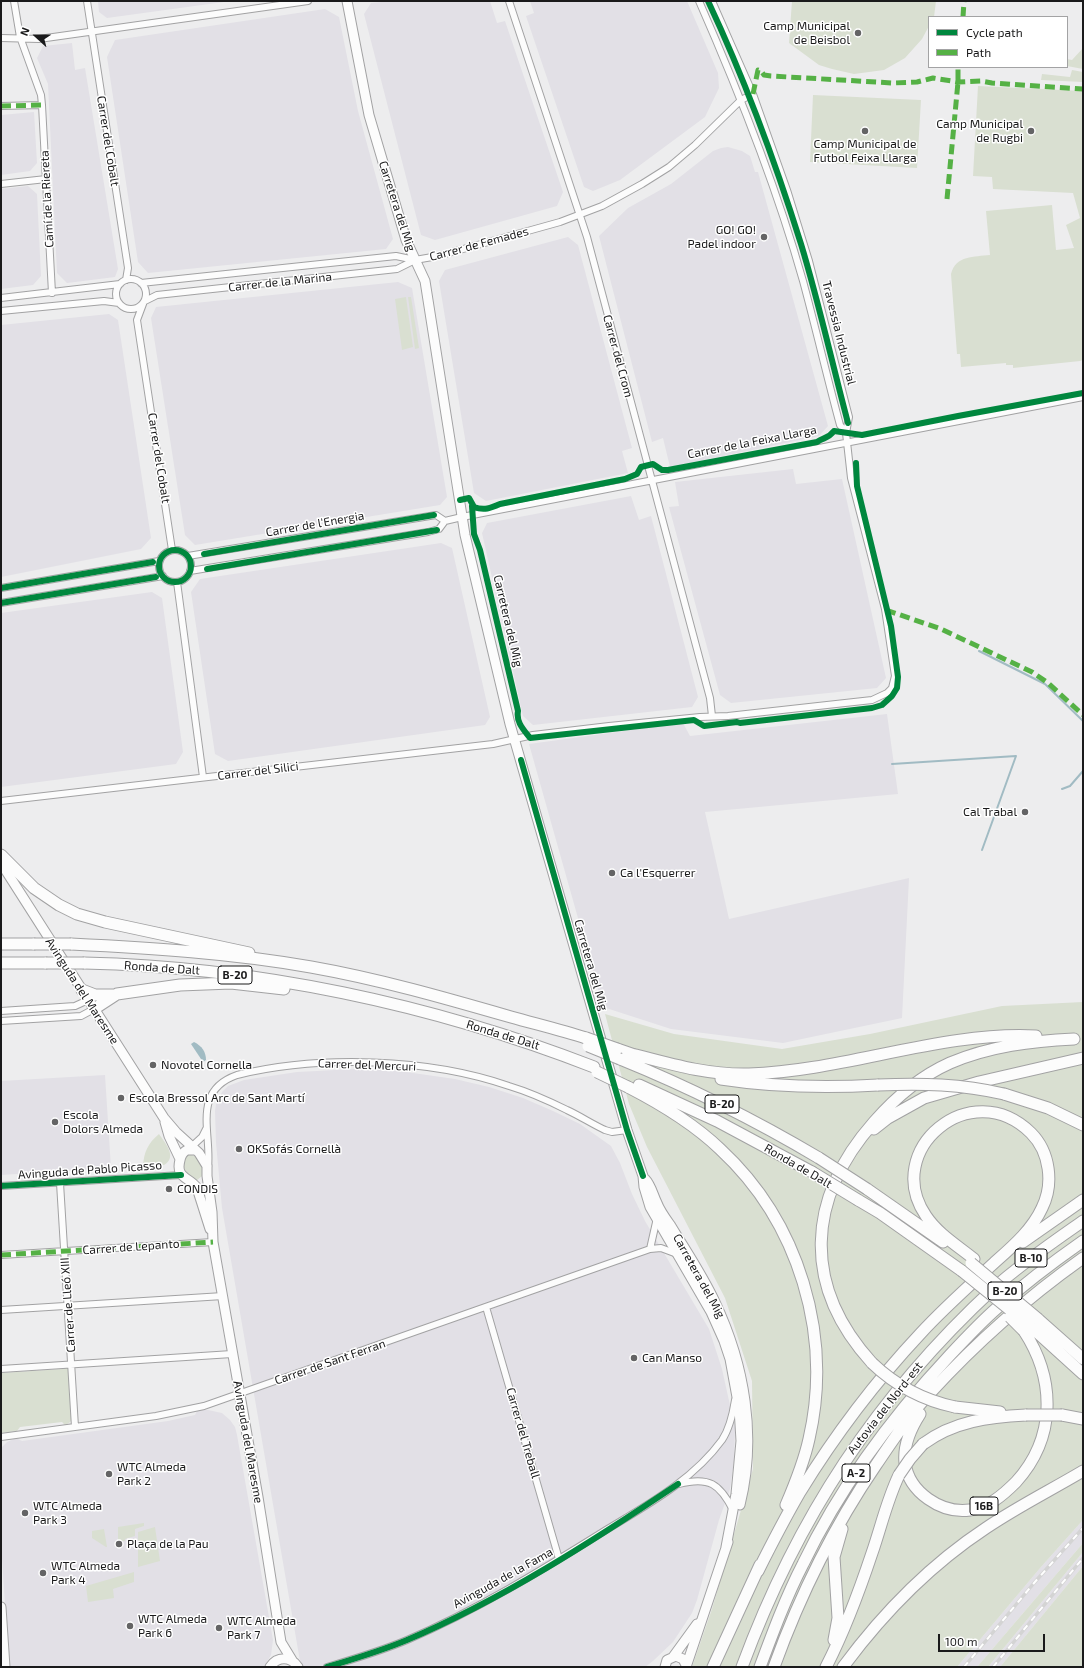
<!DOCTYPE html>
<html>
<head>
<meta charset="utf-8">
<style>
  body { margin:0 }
  #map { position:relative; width:1084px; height:1668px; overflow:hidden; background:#ededee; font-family:"Exo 2",sans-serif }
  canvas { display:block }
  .frame { position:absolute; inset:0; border:2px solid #1a1a1b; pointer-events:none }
  .legend { position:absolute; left:928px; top:16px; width:140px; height:52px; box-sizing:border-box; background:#fff; border:1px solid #a3a3a4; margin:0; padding:5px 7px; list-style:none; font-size:12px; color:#1a1a1b }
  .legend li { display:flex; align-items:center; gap:8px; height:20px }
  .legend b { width:20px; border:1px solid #a3a3a4 }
  .north { position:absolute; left:16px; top:16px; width:40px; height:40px; -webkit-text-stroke:3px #fff; paint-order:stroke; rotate:291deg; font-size:11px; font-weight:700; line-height:16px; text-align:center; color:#1a1a1b }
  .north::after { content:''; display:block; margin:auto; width:14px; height:18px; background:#1a1a1b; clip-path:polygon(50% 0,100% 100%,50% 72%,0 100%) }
  .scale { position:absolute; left:938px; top:1634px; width:107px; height:18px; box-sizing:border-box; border:2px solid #1a1a1b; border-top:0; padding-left:5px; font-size:12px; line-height:14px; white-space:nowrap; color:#1a1a1b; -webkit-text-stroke:3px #fff; paint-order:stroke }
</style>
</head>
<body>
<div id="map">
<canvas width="1084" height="1668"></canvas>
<div class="frame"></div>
<ul class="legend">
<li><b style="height:5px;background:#00873e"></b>Cycle path</li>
<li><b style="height:5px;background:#55b145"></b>Path</li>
</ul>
<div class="north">N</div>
<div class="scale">100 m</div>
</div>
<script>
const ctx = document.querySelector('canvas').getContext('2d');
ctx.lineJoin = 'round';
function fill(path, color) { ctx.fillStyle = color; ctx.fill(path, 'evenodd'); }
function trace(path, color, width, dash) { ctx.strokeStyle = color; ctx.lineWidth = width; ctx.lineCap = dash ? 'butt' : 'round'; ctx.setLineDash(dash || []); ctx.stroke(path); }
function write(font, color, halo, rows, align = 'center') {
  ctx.font = font + ' "Exo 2",sans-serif'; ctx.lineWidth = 3; ctx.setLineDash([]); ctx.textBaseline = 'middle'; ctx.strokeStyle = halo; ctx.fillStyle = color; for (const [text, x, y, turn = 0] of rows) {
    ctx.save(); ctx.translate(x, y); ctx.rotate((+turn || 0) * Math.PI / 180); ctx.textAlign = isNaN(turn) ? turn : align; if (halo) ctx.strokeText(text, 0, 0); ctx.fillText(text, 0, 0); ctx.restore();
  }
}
const built = new Path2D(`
  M98,1H231L107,18L99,12Z
  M391,1H490L497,23L505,21L563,192L557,206L435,240L421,235L364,14L371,3Z
  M530,1H687L718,73L719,88L705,117L620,180L593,191L584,187L526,16L534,13Z
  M325,9L339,17L358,111L393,239L386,249L148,273L138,262L107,57L115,40Z
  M72,43L75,70L85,68L118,269L115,277L67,283L57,273L48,84L37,58L43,46Z
  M34,112L37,163L30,171L1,175V115Z
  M728,147L742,151L750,156L755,172H758L828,426L819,436L670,467L663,438L652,442L599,236L628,208L671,184L713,151L721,148Z
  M28,186L37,194L41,276L33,285L1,289V189Z
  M568,237L578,245L632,448L622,451L628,473L486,501L474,493L439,281L445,270Z
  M398,282L412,288L447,497L440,505L195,545L185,535L151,318L156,307Z
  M109,314L118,320L151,538L141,549L1,577V325Z
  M793,469L796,484L842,479L886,678L877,688L731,703L720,695L669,507L679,506L675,482Z
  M631,496L639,520L651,516L698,697L692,707L533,725L523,716L482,533L487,523Z
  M441,543L452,548L490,717L485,725L228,761L215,754L191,592L200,579Z
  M152,592L162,598L183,752L176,764L1,787V613Z
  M887,714L898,794L705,812L729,919L909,878L902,1018L783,1043L671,1029L603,1007L529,744L683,723L690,736Z
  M355,1069L399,1071L455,1079L489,1087L523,1098L553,1111L580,1124L611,1146L620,1163L632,1194L645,1221L709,1329L722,1369L735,1428L734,1462L730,1489L719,1520L697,1600L692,1613L673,1642L653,1661L645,1667H301L222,1208L216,1143L215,1111L216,1104L222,1092L228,1086L244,1080L297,1072Z
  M105,1075L111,1168L1,1175V1081Z
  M200,1410H208L222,1413L230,1420L235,1427L237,1435L273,1640L271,1655L264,1667H9L1,1542V1448L7,1442L14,1439H18L22,1441L168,1421L195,1415L197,1411Z
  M1083,1520V1543L977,1667H957L1041,1567Z
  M1083,1552V1566L1000,1667H988Z`);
const green = new Path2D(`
  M792,1H936L934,17H929V26L922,39L905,58L884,70L854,74L832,69L819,65L789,43Z
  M1083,48V69L1067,66V59L1072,60Z
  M1072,70L1083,72V82L1041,80L1042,74L1070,77Z
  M978,86L1083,91V360L1080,361L1013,368V365H1006V363L961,367L960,354H957L951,274C956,255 974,257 990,255L986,211L1052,205L1056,250L1074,248L1066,225L1080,218L1073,193L993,189L992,177L973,176Z
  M813,95L921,100L917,168L810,162Z
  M406,297L413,347L402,350L395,299Z
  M408,297H411L419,348L415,349Z
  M1083,1002V1520L1041,1567L957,1667H692L712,1609L753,1469L752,1381L725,1298L647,1147L629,1104L605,1014L674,1034L782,1049L870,1034L1002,1006Z
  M159,1134C165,1143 178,1157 164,1165L143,1166C144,1152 148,1143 159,1134Z
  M187,1154L196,1156L202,1167V1176L196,1181C186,1174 179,1166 187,1154Z
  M62,1367L70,1368L69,1373L73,1419L69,1423L65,1425L62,1422L20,1427L17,1431L1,1433V1373L62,1369Z
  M144,1523V1526L135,1529V1536L125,1539V1541H118V1527Z
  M155,1527L160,1561L138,1567V1532Z
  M104,1529L107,1547H106L92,1538V1531Z
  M1083,1543V1552L988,1667H977Z
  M1083,1566V1667H1000Z
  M134,1572V1582L113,1589L114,1598L88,1602L86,1586Z`);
const water = new Path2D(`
  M194,1042C202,1046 206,1052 206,1060L203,1062L191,1044Z`);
const stream = new Path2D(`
  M979,651L1045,684L1083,721
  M892,764L1016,756L982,850
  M1062,789L1070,786L1083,771`);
const street = new Path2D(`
  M14,1L20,37L41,95L42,105L52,293
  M87,1L128,268L126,280
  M509,1L587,237L710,698L712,716
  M699,1C739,92 776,185 803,281C816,329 827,377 840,425L846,433
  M1,38L39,39L308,1
  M1,106L42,105
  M1,184L46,179
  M116 294a15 15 0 1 1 30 0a15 15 0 1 1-30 0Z
  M141,283L396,256L415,260L438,256L560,222L602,206L642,184L669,167L695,145L741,100L753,94
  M1,298L120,284
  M145,301L157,295L397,269L415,260
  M143,304L137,320L172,550
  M1,311L104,301L119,303
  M159 566a16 16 0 1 1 32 0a16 16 0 1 1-32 0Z
  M188,556L436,515L445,521
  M190,571L428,532L439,529L445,521L462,517L1083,397
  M177,582L203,777
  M1,588L159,561
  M1,603L163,576
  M1,801L493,744L533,735L609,726L700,717L728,716L872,700L887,693L892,688L895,676L885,609L851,478L846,433L849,417L809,261L787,190L753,94L712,1
  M1,1011L75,1006L88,1000
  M1,1021L81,1016L94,1009
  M189,1149L202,1137L206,1129
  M208,1168C212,1133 191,1091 237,1075C320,1055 428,1058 509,1086C529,1092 549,1101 567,1110C580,1116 592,1124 605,1130L612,1132L627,1130
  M60,1183L75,1427
  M1,1186L181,1175
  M650,1249L657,1218
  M1,1255L213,1242
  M486,1307L559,1559
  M1,1310L223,1296
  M1,1369L232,1354
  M1,1437L156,1416L204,1406L650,1249L661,1248L677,1254
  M679,1484C709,1476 720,1484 733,1510
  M327,1667C354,1659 381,1651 407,1640C477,1610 542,1570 606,1530C647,1505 693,1480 722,1440C730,1428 733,1413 735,1400`);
const secondary = new Path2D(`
  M347,1L369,115L406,240L425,281L465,535L510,724L627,1130L643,1176L644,1187L650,1207L711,1312L724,1341L730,1359L739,1408L741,1441L736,1494L726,1547
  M1,863L164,1118L176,1132L199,1153L207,1166V1176L212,1212L213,1242L258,1497L281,1642L292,1660
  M165,1122L169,1136L180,1159
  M194,1150H187C183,1152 181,1155 180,1160C175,1179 190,1177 197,1188L210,1229
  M645,1179C651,1185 653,1195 657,1203C660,1211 666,1219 671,1226C686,1251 703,1276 715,1302C745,1365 757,1437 740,1505
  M1,1607L5,1667
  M673,1657L697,1624
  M687,1664L728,1542
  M270,1667C277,1656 291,1656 298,1667
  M665,1667L667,1660L676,1656L683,1659L687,1667`);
const highway = new Path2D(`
  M1,855L34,888L59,905L77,914L105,922L249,953
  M1,944H34
  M71,944C151,948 232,953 311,967C379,979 445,998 511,1017C536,1024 561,1030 586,1038
  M1,963H46
  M84,963C258,967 432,1004 594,1067
  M82,990L95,995H115
  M94,1009L117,994L180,985L231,983L284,989
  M617,1049L643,1058
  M636,1055C674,1065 709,1075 749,1074C845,1071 941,1031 1036,1036
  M620,1059C689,1087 755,1120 819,1158
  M721,1079C773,1087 825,1088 878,1085
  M639,1085L717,1121L812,1172
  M628,1087C661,1104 693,1123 720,1149C799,1222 833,1335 809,1439C804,1462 795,1484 786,1505
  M1004,1094L1048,1108L1083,1125
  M874,1129L888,1118L924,1098L979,1082L1083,1058
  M867,1189L943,1242
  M858,1200L880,1213L962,1271
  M1023,1242L1083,1200
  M1038,1319L1083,1359
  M1030,1326L1083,1374
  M872,1363C802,1286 806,1199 874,1122C895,1098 921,1076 950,1063C990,1046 1032,1041 1074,1039
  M955,1407L1000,1412
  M920,1414C911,1428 903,1445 905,1463C909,1492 941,1514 970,1510C988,1508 1003,1495 1016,1482C1056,1438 1056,1380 1024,1331
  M1062,1415L1083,1419
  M923,1444C954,1421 989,1417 1026,1415
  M758,1571C771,1545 785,1518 800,1492C835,1435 875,1382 921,1333C944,1308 969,1286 994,1263C1012,1247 1032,1230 1042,1208C1054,1184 1050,1152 1031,1133C971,1074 881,1150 926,1216C938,1234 958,1246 974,1259
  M834,1640L838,1618L834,1557L842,1529
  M713,1667L760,1565
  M742,1667C797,1518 877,1396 994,1288C1022,1263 1053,1242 1083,1221
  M760,1667C773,1632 786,1597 803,1564C840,1487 892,1417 950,1355C965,1339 981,1322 997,1308C1024,1284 1053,1262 1083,1241
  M774,1667C800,1595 833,1528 876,1465C893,1440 910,1414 931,1392C976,1343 1028,1297 1083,1258
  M826,1667C845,1630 859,1592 872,1553C881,1527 887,1500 899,1475
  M843,1667C883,1613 930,1565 986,1528C1017,1507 1051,1490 1083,1471`);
const rail = new Path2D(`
  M964,1667L1034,1583L1083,1528
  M993,1667L1083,1558`);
const highwayBridge = new Path2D(`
  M34,944H71
  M46,963H84
  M586,1038L617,1049
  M588,1046L620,1059
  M597,1072L628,1087
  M878,1085C922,1083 961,1084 1004,1094
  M819,1158L867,1189
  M812,1172L858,1200
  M971,1263L1038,1319
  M962,1271L1030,1326
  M1010,1317L1024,1331
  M872,1363C896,1386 922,1400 955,1407
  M1026,1415H1062
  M899,1475L910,1459L923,1444`);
const quiet = new Path2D(`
  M963,17L964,1
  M753,94L758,70L761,71L764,75L771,76L893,83L917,82L933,78L958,82L981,81L992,83L1083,89
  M1,106L42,105
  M947,199L958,82V67
  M886,610L941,629L1032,672L1048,683L1083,715
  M1,1255L213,1242`);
const cycleway = new Path2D(`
  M708,1C745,80 775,161 801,244C819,303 832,363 848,423
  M460,500L469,498L474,507C484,511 491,508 500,504L625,479L637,474L641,467L653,464L662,470H668L817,442C824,437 828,439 834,431L862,435L958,416L1083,393
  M472,506L474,534L480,550L518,711C516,722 523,729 530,738L694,720L704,726L737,722L740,723L872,708L882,705L892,696L897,688L898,677L891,626L857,486L856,463
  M159 566a16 16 0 1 1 32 0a16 16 0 1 1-32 0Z
  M204,554L434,515
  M207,569L437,530
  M1,588L153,562
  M1,603L156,577
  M521,760L627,1130L643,1176
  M1,1186L181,1175
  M327,1667C354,1659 381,1651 407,1640C501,1600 593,1541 678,1484`);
const markers = [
  [858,33,4,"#646465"],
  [865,131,4,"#646465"],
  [1031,131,4,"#646465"],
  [764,237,4,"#646465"],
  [1025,812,4,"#646465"],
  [612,873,4,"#646465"],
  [153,1065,4,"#646465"],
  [121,1098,4,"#646465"],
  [55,1122,4,"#646465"],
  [239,1149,4,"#646465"],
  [169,1189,4,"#646465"],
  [634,1358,4,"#646465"],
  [109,1474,4,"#646465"],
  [25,1513,4,"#646465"],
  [119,1544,4,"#646465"],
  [43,1573,4,"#646465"],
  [130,1626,4,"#646465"],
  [219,1628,4,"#646465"]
];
const shields = [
  [235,975,34],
  [722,1104,34],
  [1031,1258,32],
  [1005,1291,34],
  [856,1473,28],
  [984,1506,28]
];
const shieldNames = [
  ["B-20",235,975],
  ["B-20",722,1104],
  ["B-10",1031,1258],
  ["B-20",1005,1291],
  ["A-2",856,1473],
  ["16B",984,1506]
];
const poiNames = [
  ["Camp Municipal",850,26,"right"],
  ["de Beisbol",850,40,"right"],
  ["Camp Municipal",1023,124,"right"],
  ["de Rugbi",1023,138,"right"],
  ["Camp Municipal de",865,144,"center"],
  ["Futbol Feixa Llarga",865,158,"center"],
  ["GO! GO!",756,230,"right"],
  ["Padel indoor",756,244,"right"],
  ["Cal Trabal",1017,812,"right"],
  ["Ca l'Esquerrer",620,873],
  ["Novotel Cornella",161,1065],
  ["Escola Bressol Arc de Sant Martí",129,1098],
  ["Escola",63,1115],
  ["Dolors Almeda",63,1129],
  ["OKSofás Cornellà",247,1149],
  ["CONDIS",177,1189],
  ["Can Manso",642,1358],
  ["WTC Almeda",117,1467],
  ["Park 2",117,1481],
  ["WTC Almeda",33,1506],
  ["Park 3",33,1520],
  ["Plaça de la Pau",127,1544],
  ["WTC Almeda",51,1566],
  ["Park 4",51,1580],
  ["WTC Almeda",138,1619],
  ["Park 6",138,1633],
  ["WTC Almeda",227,1621],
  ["Park 7",227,1635]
];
const streetNames = [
  ["Carrer del Cobalt",108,141,81],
  ["Camí de la Riereta",47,199,-93],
  ["Carretera del Mig",397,206,72],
  ["Carrer de Femades",479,244,-15],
  ["Carrer de la Marina",280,282,-6],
  ["Travessia Industrial",839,333,76],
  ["Carrer del Crom",618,356,75],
  ["Carrer de la Feixa Llarga",752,442,-11],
  ["Carrer del Cobalt",159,458,81],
  ["Carrer de l'Energia",315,524,-10],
  ["Carretera del Mig",508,621,77],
  ["Carrer del Silici",258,771,-7],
  ["Carretera del Mig",591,965,74],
  ["Ronda de Dalt",162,968,4],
  ["Avinguda del Maresme",82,991,57],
  ["Ronda de Dalt",503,1035,17],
  ["Carrer del Mercuri",367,1065,2],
  ["Ronda de Dalt",798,1166,30],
  ["Avinguda de Pablo Picasso",90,1170,-4],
  ["Carrer de Lepanto",131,1247,-4],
  ["Carretera del Mig",699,1276,61],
  ["Carrer de Lleó XIII",68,1305,-94],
  ["Carrer de Sant Ferran",330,1362,-19],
  ["Autovia del Nord-est",885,1408,-52],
  ["Carrer del Treball",523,1433,74],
  ["Avinguda del Maresme",248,1442,80],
  ["Avinguda de la Fama",503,1578,-29]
];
fill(built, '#e2e0e6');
fill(green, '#d9dfd1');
fill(water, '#a1bbc3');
trace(stream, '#a1bbc3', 2);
trace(street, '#a2a2a3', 8);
trace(secondary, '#a2a2a3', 11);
trace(highway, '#a2a2a3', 13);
trace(street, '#fcfcfc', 6);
trace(secondary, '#fcfcfc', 9);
trace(highway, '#fcfcfc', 11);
trace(rail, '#d4d4d4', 3.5);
trace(rail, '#fff', 2, [6]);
trace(highwayBridge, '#a2a2a3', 13, []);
trace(highwayBridge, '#fcfcfc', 11);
trace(quiet, '#55b145', 5, [10, 5]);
trace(cycleway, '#00873e', 6);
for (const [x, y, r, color] of markers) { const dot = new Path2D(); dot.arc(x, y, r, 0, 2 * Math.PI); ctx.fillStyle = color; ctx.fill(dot); trace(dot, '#fff', 1.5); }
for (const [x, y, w] of shields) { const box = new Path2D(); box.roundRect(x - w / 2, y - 9, w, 18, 3); ctx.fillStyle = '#fff'; ctx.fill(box); trace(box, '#1a1a1b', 1); }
write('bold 11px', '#1a1a1b', null, shieldNames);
write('12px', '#1a1a1b', '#fff', poiNames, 'left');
write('12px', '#1a1a1b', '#fff', streetNames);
</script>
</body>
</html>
